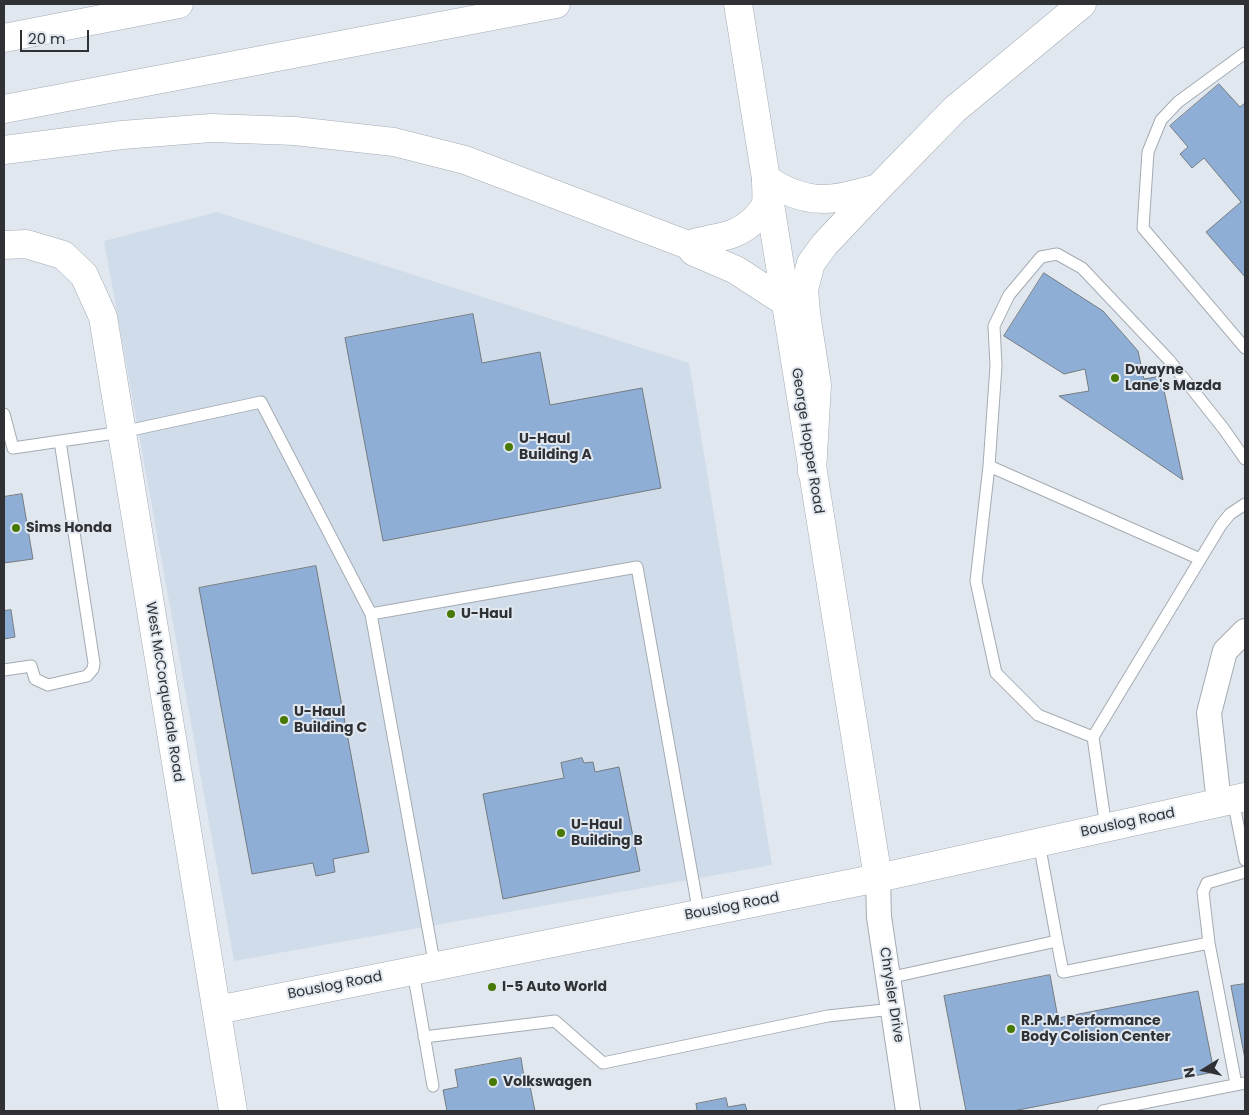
<!DOCTYPE html>
<html>
<head>
<meta charset="utf-8">
<style>
  body { margin:0 }
  #map { position:relative; width:1249px; height:1115px; overflow:hidden; background:#e0e7ef; font-family:Poppins,sans-serif }
  canvas { display:block }
  .frame { position:absolute; inset:0; border:5px solid #2f3134; pointer-events:none }
  .north { position:absolute; left:1179px; top:1045px; width:50px; height:50px; -webkit-text-stroke:4px #e0e7ef; paint-order:stroke; rotate:260deg; font-size:14px; font-weight:700; line-height:20px; text-align:center; color:#2f3134 }
  .north::after { content:''; display:block; margin:auto; width:18px; height:22px; background:#2f3134; clip-path:polygon(50% 0,100% 100%,50% 72%,0 100%) }
  .scale { position:absolute; left:20px; top:30px; width:69px; height:22px; box-sizing:border-box; border:2px solid #2f3134; border-top:0; padding-left:6px; font-size:15px; line-height:18px; white-space:nowrap; color:#2f3134; -webkit-text-stroke:4px #e0e7ef; paint-order:stroke }
</style>
</head>
<body>
<div id="map">
<canvas width="1249" height="1115"></canvas>
<div class="frame"></div>
<div class="north">N</div>
<div class="scale">20 m</div>
</div>
<script>
const ctx = document.querySelector('canvas').getContext('2d');
ctx.lineJoin = 'round';
function fill(path, color) { ctx.fillStyle = color; ctx.fill(path, 'evenodd'); }
function trace(path, color, width, dash) { ctx.strokeStyle = color; ctx.lineWidth = width; ctx.lineCap = dash ? 'butt' : 'round'; ctx.setLineDash(dash || []); ctx.stroke(path); }
function write(font, color, halo, rows, align = 'center') {
  ctx.font = font + ' Poppins,sans-serif'; ctx.lineWidth = 4; ctx.setLineDash([]); ctx.textBaseline = 'middle'; ctx.strokeStyle = halo; ctx.fillStyle = color; for (const [text, x, y, turn = 0] of rows) {
    ctx.save(); ctx.translate(x, y); ctx.rotate((+turn || 0) * Math.PI / 180); ctx.textAlign = isNaN(turn) ? turn : align; if (halo) ctx.strokeText(text, 0, 0); ctx.fillText(text, 0, 0); ctx.restore();
  }
}
const built = new Path2D(`
  M217,212L689,363L772,865L234,961L104,241Z`);
const building = new Path2D(`
  M1219,84L1240,107L1245,103V277L1206,232L1241,202L1204,158L1192,168L1180,154L1188,147L1170,126Z
  M1044,273L1103,311L1138,351L1144,379L1161,376L1183,480L1059,396L1089,391L1085,369L1064,374L1004,336Z
  M473,314L482,363L540,352L550,405L642,388L661,488L383,541L345,338Z
  M22,494L33,559L4,563V497Z
  M316,566L369,852L333,859L335,872L316,876L313,863L252,874L199,588Z
  M11,610L15,637L4,639V611Z
  M582,758L584,763L593,762L595,772L619,767L640,871L503,899L483,794L564,778L561,763Z
  M1050,975L1058,1018L1198,991L1214,1072L1013,1111H966L944,996Z
  M1245,984V1059L1231,986Z
  M521,1058L524,1077L528,1076L535,1111H447L443,1090L458,1087L455,1070Z
  M726,1098L728,1107L745,1104L747,1111H693L697,1110L696,1104Z`);
const lane = new Path2D(`
  M1245,53L1178,102L1161,120L1148,152L1143,228L1245,348
  M4,414L13,448L122,432L261,402L371,614L435,967
  M989,466L996,366L994,326L1009,295L1041,257L1057,254L1082,268L1169,360L1223,428L1245,459
  M371,614L637,567L699,914
  M4,670L31,666L35,679L48,685L87,676L93,669L94,663L60,441
  M1093,737L1038,715L996,673L976,581L989,466L1200,559
  M1233,800L1245,860
  M1106,828L1093,737L1221,525L1230,514L1245,504
  M1057,941L1063,972L1209,943
  M413,971L433,1086
  M888,978L1057,941L1039,843
  M424,1037L555,1021L603,1063L828,1016L893,1009
  M1236,1084L1209,943L1203,892L1207,883L1245,872
  M1103,1111L1245,1083`);
const street = new Path2D(`
  M1219,803L1209,713L1225,651L1245,631
  M878,878L879,917L908,1111`);
const secondary = new Path2D(`
  M738,4L878,878
  M4,245L26,244L63,255L84,275L103,317L233,1111
  M217,1010L878,878L1245,797`);
const highway = new Path2D(`
  M4,38L179,4
  M4,109L556,4
  M4,150L122,135L211,128L295,131L394,142L465,160L688,245L694,252L736,270L785,302
  M766,179C808,207 832,201 878,188
  M688,245C713,236 734,240 755,219C759,215 764,209 766,203C767,196 766,187 766,179
  M812,472L817,385L806,313L804,289L811,263L825,244L878,188L955,109L1082,4`);
const markers = [
  [1115,378,5,"#477904"],
  [509,447,5,"#477904"],
  [16,528,5,"#477904"],
  [451,614,5,"#477904"],
  [284,720,5,"#477904"],
  [561,833,5,"#477904"],
  [492,987,5,"#477904"],
  [1011,1029,5,"#477904"],
  [493,1082,5,"#477904"]
];
const poiNames = [
  ["Dwayne",1125,370],
  ["Lane's Mazda",1125,386],
  ["U-Haul",519,439],
  ["Building A",519,455],
  ["Sims Honda",26,528],
  ["U-Haul",461,614],
  ["U-Haul",294,712],
  ["Building C",294,728],
  ["U-Haul",571,825],
  ["Building B",571,841],
  ["I-5 Auto World",502,987],
  ["R.P.M. Performance",1021,1021],
  ["Body Colision Center",1021,1037],
  ["Volkswagen",503,1082]
];
const streetNames = [
  ["George Hopper Road",807,441,81],
  ["West McCorquedale Road",164,692,81],
  ["Bouslog Road",1128,823,-12],
  ["Bouslog Road",732,907,-11],
  ["Bouslog Road",335,986,-11],
  ["Chrysler Drive",891,995,81]
];
fill(built, '#d1dceb');
fill(building, '#8eaed6');
trace(building, '#757b82', 1);
trace(lane, '#a4abb3', 13);
trace(street, '#a4abb3', 26);
trace(secondary, '#a4abb3', 29);
trace(highway, '#a4abb3', 29);
trace(lane, '#fff', 11);
trace(street, '#fff', 24);
trace(secondary, '#fff', 28);
trace(highway, '#fff', 28);
for (const [x, y, r, color] of markers) { const dot = new Path2D(); dot.arc(x, y, r, 0, 2 * Math.PI); ctx.fillStyle = color; ctx.fill(dot); trace(dot, '#e0e7ef', 2); }
write('bold 14px', '#2f3134', '#e0e7ef', poiNames, 'left');
write('14px', '#2f3134', '#e0e7ef', streetNames);
</script>
</body>
</html>
